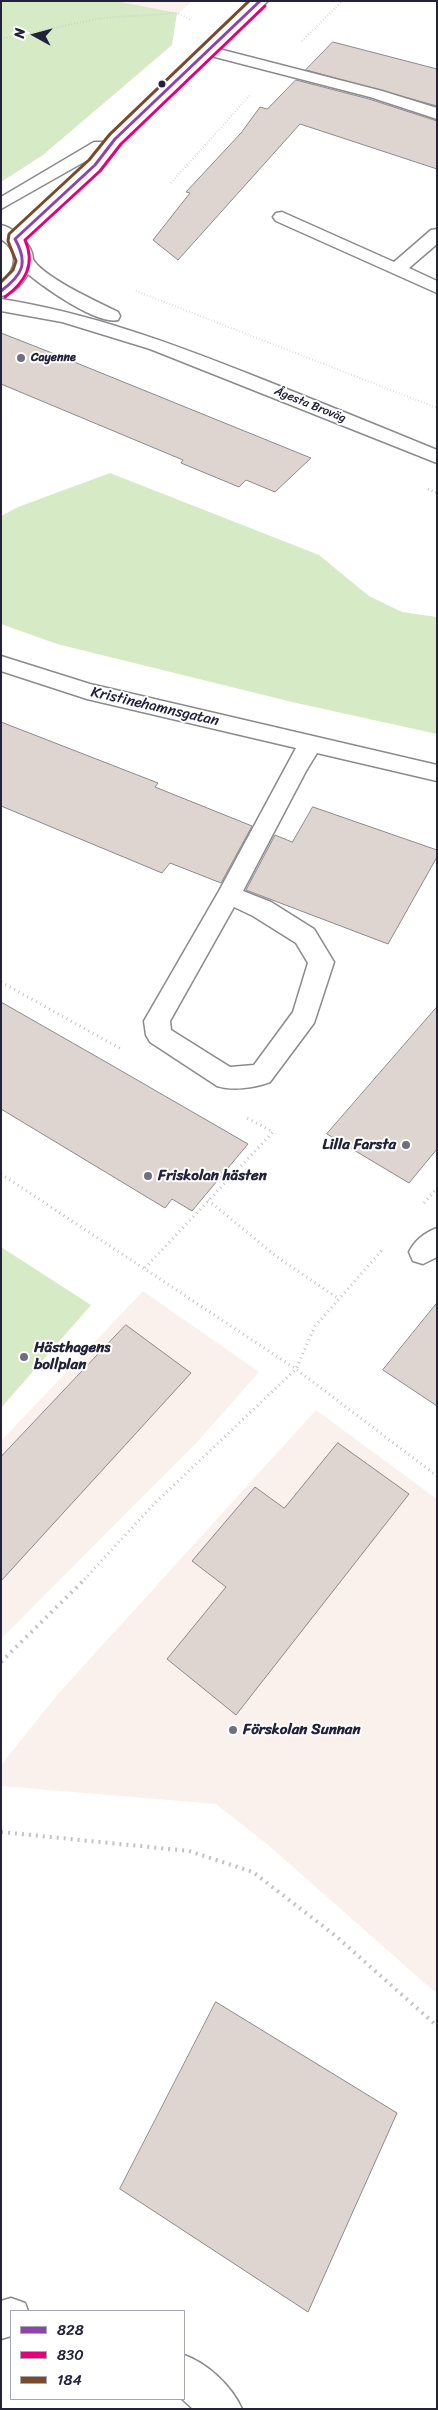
<!DOCTYPE html>
<html>
<head>
<meta charset="utf-8">
<style>
  body { margin:0 }
  #map { position:relative; width:438px; height:2410px; overflow:hidden; background:#fff; font-family:Sriracha,sans-serif }
  canvas { display:block }
  .frame { position:absolute; inset:0; border:2px solid #22223b; pointer-events:none }
  .legend { position:absolute; left:10px; top:2310px; width:175px; height:90px; box-sizing:border-box; background:#fff; border:1px solid #a7a7b1; margin:0; padding:6px 9px; list-style:none; font-size:15px; color:#22223b }
  .legend li { display:flex; align-items:center; gap:10px; height:25px }
  .legend b { width:25px; border:1px solid #a7a7b1 }
  .north { position:absolute; left:10px; top:10px; width:50px; height:50px; -webkit-text-stroke:4px #fff; paint-order:stroke; rotate:277deg; font-size:14px; font-weight:700; line-height:20px; text-align:center; color:#22223b }
  .north::after { content:''; display:block; margin:auto; width:18px; height:22px; background:#22223b; clip-path:polygon(50% 0,100% 100%,50% 72%,0 100%) }
</style>
</head>
<body>
<div id="map">
<canvas width="438" height="2410"></canvas>
<div class="frame"></div>
<ul class="legend">
<li><b style="height:6px;background:#8e44ad"></b>828</li>
<li><b style="height:6px;background:#e5007d"></b>830</li>
<li><b style="height:6px;background:#7a4b2a"></b>184</li>
</ul>
<div class="north">N</div>
</div>
<script>
const ctx = document.querySelector('canvas').getContext('2d');
ctx.lineJoin = 'round';
function fill(path, color) { ctx.fillStyle = color; ctx.fill(path, 'evenodd'); }
function trace(path, color, width, dash) { ctx.strokeStyle = color; ctx.lineWidth = width; ctx.lineCap = dash ? 'butt' : 'round'; ctx.setLineDash(dash || []); ctx.stroke(path); }
function write(font, color, halo, rows, align = 'center') {
  ctx.font = font + ' Sriracha,sans-serif'; ctx.lineWidth = 4; ctx.setLineDash([]); ctx.textBaseline = 'middle'; ctx.strokeStyle = halo; ctx.fillStyle = color; for (const [text, x, y, turn = 0] of rows) {
    ctx.save(); ctx.translate(x, y); ctx.rotate((+turn || 0) * Math.PI / 180); ctx.textAlign = isNaN(turn) ? turn : align; if (halo) ctx.strokeText(text, 0, 0); ctx.fillText(text, 0, 0); ctx.restore();
  }
}
const built = new Path2D(`
  M115,1H192L178,14Z
  M143,1291L259,1372L200,1439L1,1639V1441Z
  M316,1410L437,1499V1994L267,1844L216,1804L1,1786V1765L58,1694Z`);
const green = new Path2D(`
  M1,1H116L177,13L172,45L43,155L1,182Z
  M110,473L319,555L369,596L402,612L437,617V734L292,702L57,644L1,624V516L18,507Z
  M1,1247L91,1305L1,1408Z`);
const building = new Path2D(`
  M333,42L437,69V106L306,70Z
  M296,80L369,99L437,121V169L300,124L178,260L153,240L190,193L186,192L241,133L260,107L267,109Z
  M1,333L47,351L311,458L275,492L246,480L239,487L181,463L183,460L1,384Z
  M1,722L158,783L155,787L252,826L221,883L170,863L162,873L1,806Z
  M313,807L437,850V857L388,944L246,890L275,835L292,842Z
  M1,1002L106,1062L248,1144L192,1211L172,1199L165,1208L1,1109Z
  M437,1007V1149L409,1183L327,1134Z
  M437,1303V1406L383,1370Z
  M126,1325L191,1373L1,1581V1457Z
  M338,1443L409,1494L236,1715L167,1659L226,1587L192,1561L255,1487L284,1508Z
  M216,2002L397,2113L308,2312L120,2189Z`);
const pathFar3 = new Path2D(`
  M1,39L102,18L177,13L192,20
  M302,41L342,1
  M171,183L251,94
  M136,291L437,408`);
const pathFar2 = new Path2D(`
  M428,489L437,493`);
const pathFar1 = new Path2D(`
  M1,982L121,1049
  M1,1174L296,1369L437,1476
  M208,1200L277,1257L339,1299
  M424,1203L437,1188
  M145,1268L273,1132L245,1117
  M81,1583L154,1504L296,1369L315,1326L383,1249`);
const path = new Path2D(`
  M1,1662L83,1581
  M1,1832L189,1851L253,1872L337,1937L437,2026`);
const street = new Path2D(`
  M251,1H268L219,49L382,91L437,108V119L370,97L211,56L121,143L101,169L21,243H9L6,239L9,235L91,158L1,209V197L94,142H104Z
  M282,212L394,262L431,230L437,229V244L409,268L437,281V293L276,221L273,217L276,213Z
  M1,656L90,684L437,765V781L317,753L306,771L243,891L271,902L314,929L334,962L314,1023L270,1082C254,1088 233,1091 217,1086L150,1042L146,1035L144,1021L219,891L296,748L87,699L1,671ZM234,907L253,916L296,943L308,963L293,1012L254,1065L230,1067L171,1030L170,1021Z
  M437,1228V1257L423,1264L413,1261L409,1252C415,1240 424,1233 437,1228Z
  M11,2298L25,2303L28,2311H11V2336L1,2339V2301Z
  M184,2355C207,2363 232,2386 242,2409H193L182,2399H184Z`);
const secondary = new Path2D(`
  M1,225C14,228 28,241 32,253C33,256 32,258 34,261C47,279 96,301 118,312L120,316L118,320C97,325 45,288 28,274C22,284 13,294 1,296V282C18,269 19,251 1,239Z
  M1,299C90,313 171,343 254,376C315,400 376,425 437,450V463L150,349L62,322L1,311Z`);
const bus1 = new Path2D(`
  M1,291C22,275 29,264 15,239L95,165L115,139L260,1`);
const bus2 = new Path2D(`
  M5,297C25,282 36,265 25,240L100,171L121,144L265,6`);
const bus3 = new Path2D(`
  M1,282L13,270L16,261L8,241L9,234L89,160L110,134L249,1`);
const markers = [
  [162,84,4.5,"#22223b"],
  [21,358,5,"#6f6f80"],
  [406,1145,5,"#6f6f80"],
  [148,1176,5,"#6f6f80"],
  [24,1357,5,"#6f6f80"],
  [233,1730,5,"#6f6f80"]
];
const farPoinames = [
  ["Cayenne",31,358]
];
const farStreetnames = [
  ["Ågesta Broväg",310,405,22]
];
const streetNames = [
  ["Kristinehamnsgatan",155,707,13]
];
const poiNames = [
  ["Lilla Farsta",396,1145,"right"],
  ["Friskolan hästen",158,1176],
  ["Hästhagens",34,1348],
  ["bollplan",34,1365],
  ["Förskolan Sunnan",243,1730]
];
fill(built, '#faf1ed');
fill(green, '#d6ebc5');
fill(building, '#dfd5d0');
trace(building, '#8a8a8f', 1);
trace(street, '#8a8a8f', 3);
trace(secondary, '#8a8a8f', 3);
trace(pathFar3, '#c2c2c4', 2, [0.5, 2.5]);
trace(pathFar2, '#c2c2c4', 2.5, [1, 3]);
trace(pathFar1, '#c2c2c4', 3, [1, 4]);
trace(path, '#c2c2c4', 4, [2, 5]);
fill(street, '#fff');
fill(secondary, '#fff');
trace(bus1, '#8e44ad', 3);
trace(bus2, '#e5007d', 3);
trace(bus3, '#7a4b2a', 3);
for (const [x, y, r, color] of markers) { const dot = new Path2D(); dot.arc(x, y, r, 0, 2 * Math.PI); ctx.fillStyle = color; ctx.fill(dot); trace(dot, '#fff', 2); }
write('bold 12px', '#22223b', '#fff', farPoinames, 'left');
write('12px', '#22223b', '#fff', farStreetnames);
write('15px', '#22223b', '#fff', streetNames);
write('bold 15px', '#22223b', '#fff', poiNames, 'left');
</script>
</body>
</html>
